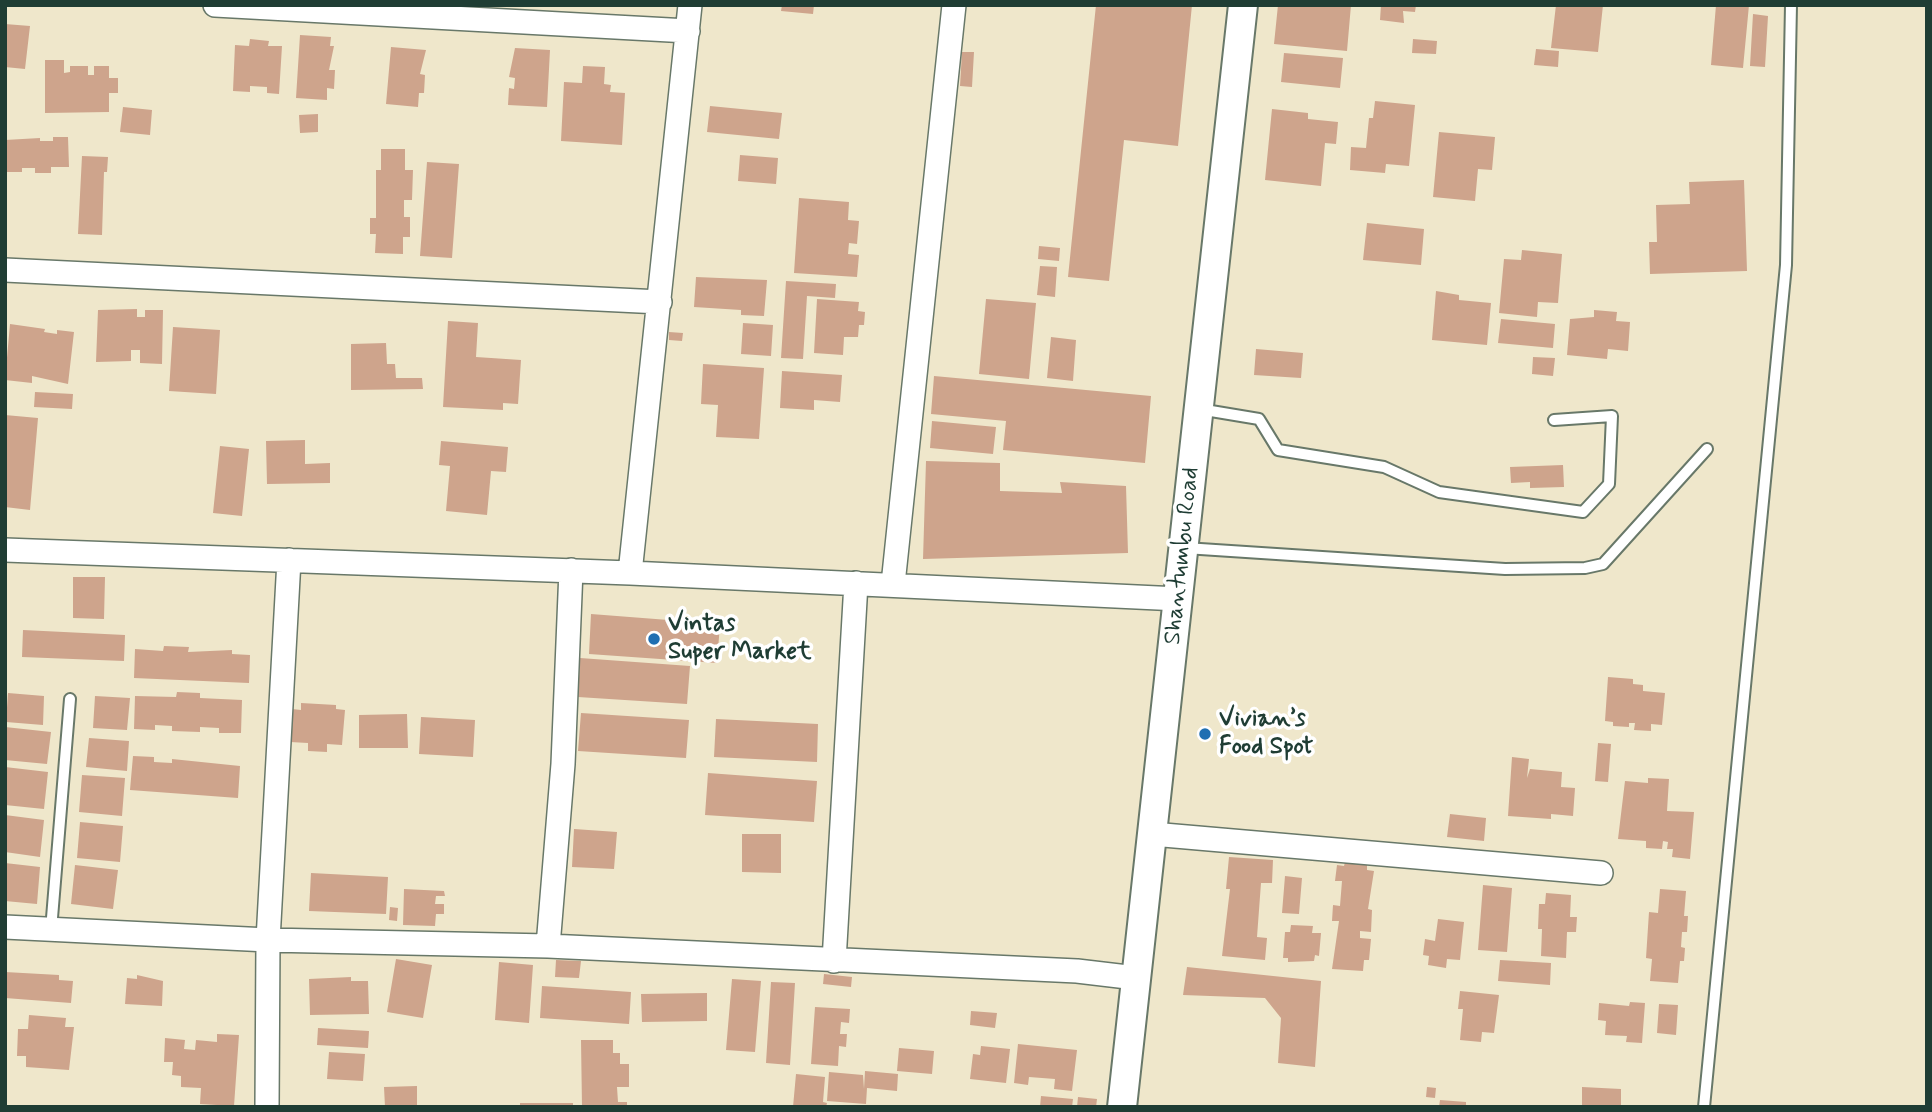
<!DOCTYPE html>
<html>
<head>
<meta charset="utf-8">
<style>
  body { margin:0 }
  #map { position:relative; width:1932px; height:1112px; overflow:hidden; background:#efe7cb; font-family:Mynerve,sans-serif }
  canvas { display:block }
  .frame { position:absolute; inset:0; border:7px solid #1f3d34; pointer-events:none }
</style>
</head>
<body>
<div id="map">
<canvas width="1932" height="1112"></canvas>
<div class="frame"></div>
</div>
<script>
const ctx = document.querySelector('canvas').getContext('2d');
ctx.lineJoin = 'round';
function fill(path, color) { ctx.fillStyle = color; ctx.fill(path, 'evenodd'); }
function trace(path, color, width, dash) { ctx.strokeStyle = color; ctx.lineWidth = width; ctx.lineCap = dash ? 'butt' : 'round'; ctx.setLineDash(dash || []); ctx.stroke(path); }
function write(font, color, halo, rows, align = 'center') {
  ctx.font = font + ' Mynerve,sans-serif'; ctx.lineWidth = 7; ctx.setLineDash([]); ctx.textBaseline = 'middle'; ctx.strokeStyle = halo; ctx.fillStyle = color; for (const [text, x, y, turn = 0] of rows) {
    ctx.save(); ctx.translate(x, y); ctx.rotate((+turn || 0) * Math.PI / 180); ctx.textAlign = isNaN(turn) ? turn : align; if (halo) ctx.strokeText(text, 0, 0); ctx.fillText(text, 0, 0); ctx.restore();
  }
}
const building = new Path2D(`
  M782,5H814L813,14L781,11Z
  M1096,5H1192L1178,146L1124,140L1109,281L1068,277Z
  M1278,5H1351L1347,51L1274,44Z
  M1381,5H1416L1415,12L1403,11L1404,23L1380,20Z
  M1556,5H1603L1598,52L1551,48Z
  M1716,5H1749L1743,68L1711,65Z
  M1753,14L1768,16L1765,67L1750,66Z
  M5,24L30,26L25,69L5,67Z
  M300,35L331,37L330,46H334L329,70H335L334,89L327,88V100L296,98Z
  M250,39L269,41L268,46H282L279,94L267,93V87L250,86V92L233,91L235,45L249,46Z
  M1413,39L1437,41L1436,54L1412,53Z
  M391,47L426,50L420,74L425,75L424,93H419L418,107L386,104Z
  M515,48L550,50L547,107L508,105L509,88L514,89L515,78L509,77Z
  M1536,49L1559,51L1558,67L1534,65Z
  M962,52H974L972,87L960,86Z
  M1284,53L1343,58L1340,88L1281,82Z
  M45,60H64V73L70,72V66H88V75H94V66H109V78H118V93H109V112L45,113Z
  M583,66L605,67L604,84L611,85L610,92L625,93L622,145L561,141L564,82L582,83Z
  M1375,101L1415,105L1409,166L1386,164L1385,173L1350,170L1351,147L1366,148L1369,118H1373Z
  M710,106L782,113L779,139L707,132Z
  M123,107L152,110L150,135L120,132Z
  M1272,109L1308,113V119L1338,122L1336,144L1325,143L1321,186L1265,180Z
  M318,114V132L300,133L299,115Z
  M1439,132L1495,137L1492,170L1478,169L1475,201L1433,197Z
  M53,137H68L69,167H51V173H35V168H22V172H7L5,140L40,138V141H53Z
  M381,149H405V170H413L412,200H404V217H410V237H403V254L375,253L376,234H370V218H376V170H381Z
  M740,155L778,158L776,184L738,181Z
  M82,156L108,157L107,172H104L102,235L78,234Z
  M427,162L459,164L452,258L420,256Z
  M1744,180L1747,271L1650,274L1649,242H1657L1656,205L1690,204L1689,182Z
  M799,198L849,202L848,220L859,221L857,244L849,243L848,254L859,255L857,277L794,273Z
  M1367,223L1424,229L1421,265L1363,260Z
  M1039,246L1060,248L1059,261L1038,259Z
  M1522,250L1562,254L1558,303L1538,302L1537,317L1499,313L1504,259L1521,260Z
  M1040,266L1057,267L1055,297L1037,295Z
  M696,277L767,280L764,316L741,315V310L694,307Z
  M786,281L836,284L835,298L807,296L803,359L781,358Z
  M1436,291L1459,295V300L1491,303L1487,345L1432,340Z
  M817,299L859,302L858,311L865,312L864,325H859L858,337H844L843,355L814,353Z
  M986,299L1036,303L1029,379L979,374Z
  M137,309V317H145V310H163L162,364L140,363V350H131V361L96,362L98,310Z
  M1594,310L1617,312L1616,321L1630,322L1628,351L1608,349L1607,359L1567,355L1570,319L1594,317Z
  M1501,319L1555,324L1553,348L1498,343Z
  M448,321L478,323L476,357L521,360L518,404L503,403V410L443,407Z
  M743,323L773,325L771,356L741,354Z
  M10,324L45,329L44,332L57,334V330L74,332L68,384L32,376V383L5,380Z
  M173,327L220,330L216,394L169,391Z
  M669,332L683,333L682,341L669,340Z
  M1051,337L1076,340L1073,381L1047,378Z
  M386,343L387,364H395L396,378H422L423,389L351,390V344Z
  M1256,349L1303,353L1301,378L1254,375Z
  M1533,357L1555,358L1553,376L1532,374Z
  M703,364L764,368L759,439L716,437L718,405L701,404Z
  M782,371L842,375L840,402L814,400V410L780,408Z
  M934,376L1151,396L1145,463L1003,450L1006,421L931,414Z
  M35,392L73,394L72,409L34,407Z
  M5,415L38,418L30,510L5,507Z
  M932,421L996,427L993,454L930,448Z
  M305,440V464L330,463V483L267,484L266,441Z
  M441,441L508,447L506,472L491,471L487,515L446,511L450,466L439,465Z
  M220,446L249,449L242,516L213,513Z
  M926,461L1000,463V491L1062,493L1060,482L1126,486L1128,553L923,559Z
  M1563,465L1564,487L1530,488V482L1511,483L1510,467Z
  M73,577H105L104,619L73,618Z
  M591,614L720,624L717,663L589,654Z
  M23,630L125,635L124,661L22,657Z
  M164,646L189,647L188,652L232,650V654L250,655L249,683L134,678L135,649L163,651Z
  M580,658L690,666L687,704L578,697Z
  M1608,677L1633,679V684L1643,685V691L1665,693L1662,725L1651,724V731L1634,730L1635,723H1629V727L1613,726V722L1605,721Z
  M177,692L200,693V698L242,700L241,733H219V728L200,727V732L172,731V726L155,725V730L134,729L135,696L176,697Z
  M8,693L44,696L43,725L6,722Z
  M95,696L130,698L127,730L93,728Z
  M301,703L336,705V709L345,710L342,745L327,744V752L308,751V743L290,742L292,709L301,710Z
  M581,713L689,720L686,758L578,751Z
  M407,714L408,748H359V715Z
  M421,717L475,720L473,757L419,754Z
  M716,719L818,724L817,762L714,757Z
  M5,727L51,732L47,764L5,760Z
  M89,738L129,741L127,771L86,767Z
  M1598,743L1611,744L1608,782L1595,781Z
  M133,756L154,757V762L172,763V759L240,766L238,798L130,790Z
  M1512,757L1529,759L1527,778L1530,769L1562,772L1561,787L1575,788L1573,816L1551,814V819L1508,816Z
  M5,767L48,772L44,809L5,805Z
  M708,773L817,781L814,822L705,815Z
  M82,775L125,778L122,816L79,812Z
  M1648,778L1669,779L1667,811L1694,812L1690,859L1672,857L1673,849H1667L1668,842L1663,841L1662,849L1646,848V841L1618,839L1625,781L1648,783Z
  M1450,814L1486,818L1484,841L1447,837Z
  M5,815L44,820L40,857L5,852Z
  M80,822L123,826L120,862L77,858Z
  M574,829L617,832L614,869L572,867Z
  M742,834H781V873L742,872Z
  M1229,857L1273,860L1272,883H1261L1257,937L1267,938L1265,960L1222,956L1230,889H1226Z
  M1345,862L1367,863V870L1374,871L1368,909L1372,910L1371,932L1360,931V938L1371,939L1369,960H1364L1363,971L1332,969L1339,921H1332L1333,905L1340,906L1342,881H1335L1337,865L1344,866Z
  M5,863L40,867L37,904L5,901Z
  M75,865L118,870L113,909L71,904Z
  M311,873L388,877L386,914L309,911Z
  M1285,876L1302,878L1299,914L1282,913Z
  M1483,885L1512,888L1507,952L1478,950Z
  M404,889L444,891L445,896H436L435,904H444V914H436L435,926L403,925Z
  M1660,889L1686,891L1684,916H1688L1687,932H1682L1681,947L1685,948L1684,961H1680L1678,983L1650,981L1652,959L1646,958L1649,912L1658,913Z
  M1546,893L1571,895L1570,917H1577L1576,932H1567L1566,958L1541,956L1542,929H1538L1539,904H1545Z
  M390,907L398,908L397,921L389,920Z
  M1438,919L1464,922L1460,960L1447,959L1446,968L1428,965L1429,956L1423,955L1425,939L1435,941Z
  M1291,925L1313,926L1312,933H1321L1319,956L1315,955L1314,961L1288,962V958H1283L1285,932H1290Z
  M396,959L432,965L423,1018L387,1012Z
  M556,960L581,961L579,978L555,977Z
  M1500,960L1551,963L1550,985L1498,981Z
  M499,962L533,965L529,1023L495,1020Z
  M1187,967L1321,981L1315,1067L1278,1063L1281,1018L1265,998L1183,995Z
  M5,972L59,975V980L73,981L71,1003L5,998Z
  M824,974L852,977L851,987L823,984Z
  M137,975L163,981L162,1006L125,1004L127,978L137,979Z
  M351,977V981H368L369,1014L310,1015L309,979Z
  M732,979L761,981L755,1052L726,1050Z
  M771,982L795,983L790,1065L766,1063Z
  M542,986L631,992L629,1024L540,1018Z
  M1460,991L1499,995L1494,1033L1482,1032L1481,1042L1460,1040L1463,1009H1458Z
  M707,993V1021L642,1022L641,994Z
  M1630,1002L1645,1003L1642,1043L1626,1042L1627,1036L1605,1035L1606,1021L1598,1020L1599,1003L1629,1006Z
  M1659,1004L1678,1005L1676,1035L1657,1033Z
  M815,1007L850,1009L849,1023L841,1022L840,1034H847L846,1047L839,1046L838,1066L811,1064Z
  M971,1011L997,1013L995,1028L970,1025Z
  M29,1015L66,1018L65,1027H74L69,1070L26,1067V1056H17L18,1029H28Z
  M318,1028L369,1031L368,1048L317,1045Z
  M217,1034L239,1035L234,1106L200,1104L201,1088L181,1087V1076L172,1075L173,1062H164L165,1038L185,1040L184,1049L195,1050L196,1040L217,1042Z
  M581,1040H613V1053H620V1064H629V1087H617L618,1102H627V1107H582Z
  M1018,1044L1077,1050L1072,1091L1054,1089L1055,1079L1029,1077L1028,1085L1014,1083Z
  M981,1046L1010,1049L1006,1083L970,1079L973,1054L980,1055Z
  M899,1048L934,1051L932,1074L897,1071Z
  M329,1052L365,1054L363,1081L327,1079Z
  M865,1071L898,1074L897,1091L867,1088L866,1104L827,1101L829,1072L863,1075L864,1089Z
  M796,1074L825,1077L823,1102L827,1103L826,1107H793Z
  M417,1086V1107H385L384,1087Z
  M1427,1087L1436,1088L1435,1098L1426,1097Z
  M1582,1087L1621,1089V1107H1582Z
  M1041,1096L1073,1099L1072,1107H1040Z
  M1078,1097L1097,1099L1096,1107H1077Z
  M1440,1100L1466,1102V1107H1439Z
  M520,1103H573V1107H520Z`);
const service = new Path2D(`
  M1199,409L1259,419L1278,450L1384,467L1439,492L1583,512L1609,484L1612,416L1554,420
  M1185,548L1505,569L1585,568L1603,564L1707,449
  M51,930L70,699
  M1704,1107L1786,265L1791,5`);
const minor = new Path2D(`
  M215,5L688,31
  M5,270L660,302
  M5,550L630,573L1179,599
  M630,573L690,5
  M893,584L954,5
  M1152,834L1601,873
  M5,927L268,940L548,946L1077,971L1136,978
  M548,946L563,764L571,570
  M834,961L856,583
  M267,1107L268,940L289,560`);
const tertiary = new Path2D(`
  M1122,1107L1243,5`);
const markers = [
  [654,639,7,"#1f6fb2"],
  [1205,734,7,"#1f6fb2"]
];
const streetNames = [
  ["Shantumbu Road",1183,556,-84]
];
const poiNames = [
  ["Vintas",668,625],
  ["Super Market",668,653],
  ["Vivian’s",1219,720],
  ["Food Spot",1219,748]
];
fill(building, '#cea48c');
trace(service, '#687869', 14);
trace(minor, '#687869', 26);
trace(tertiary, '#687869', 32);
trace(service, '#fff', 10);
trace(minor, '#fff', 23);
trace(tertiary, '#fff', 28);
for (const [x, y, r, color] of markers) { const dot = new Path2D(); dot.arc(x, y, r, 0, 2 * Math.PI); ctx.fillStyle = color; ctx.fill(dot); trace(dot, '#fff', 2.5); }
write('24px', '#1f3d34', '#fff', streetNames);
write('bold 24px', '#1f3d34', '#fff', poiNames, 'left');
</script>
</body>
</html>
